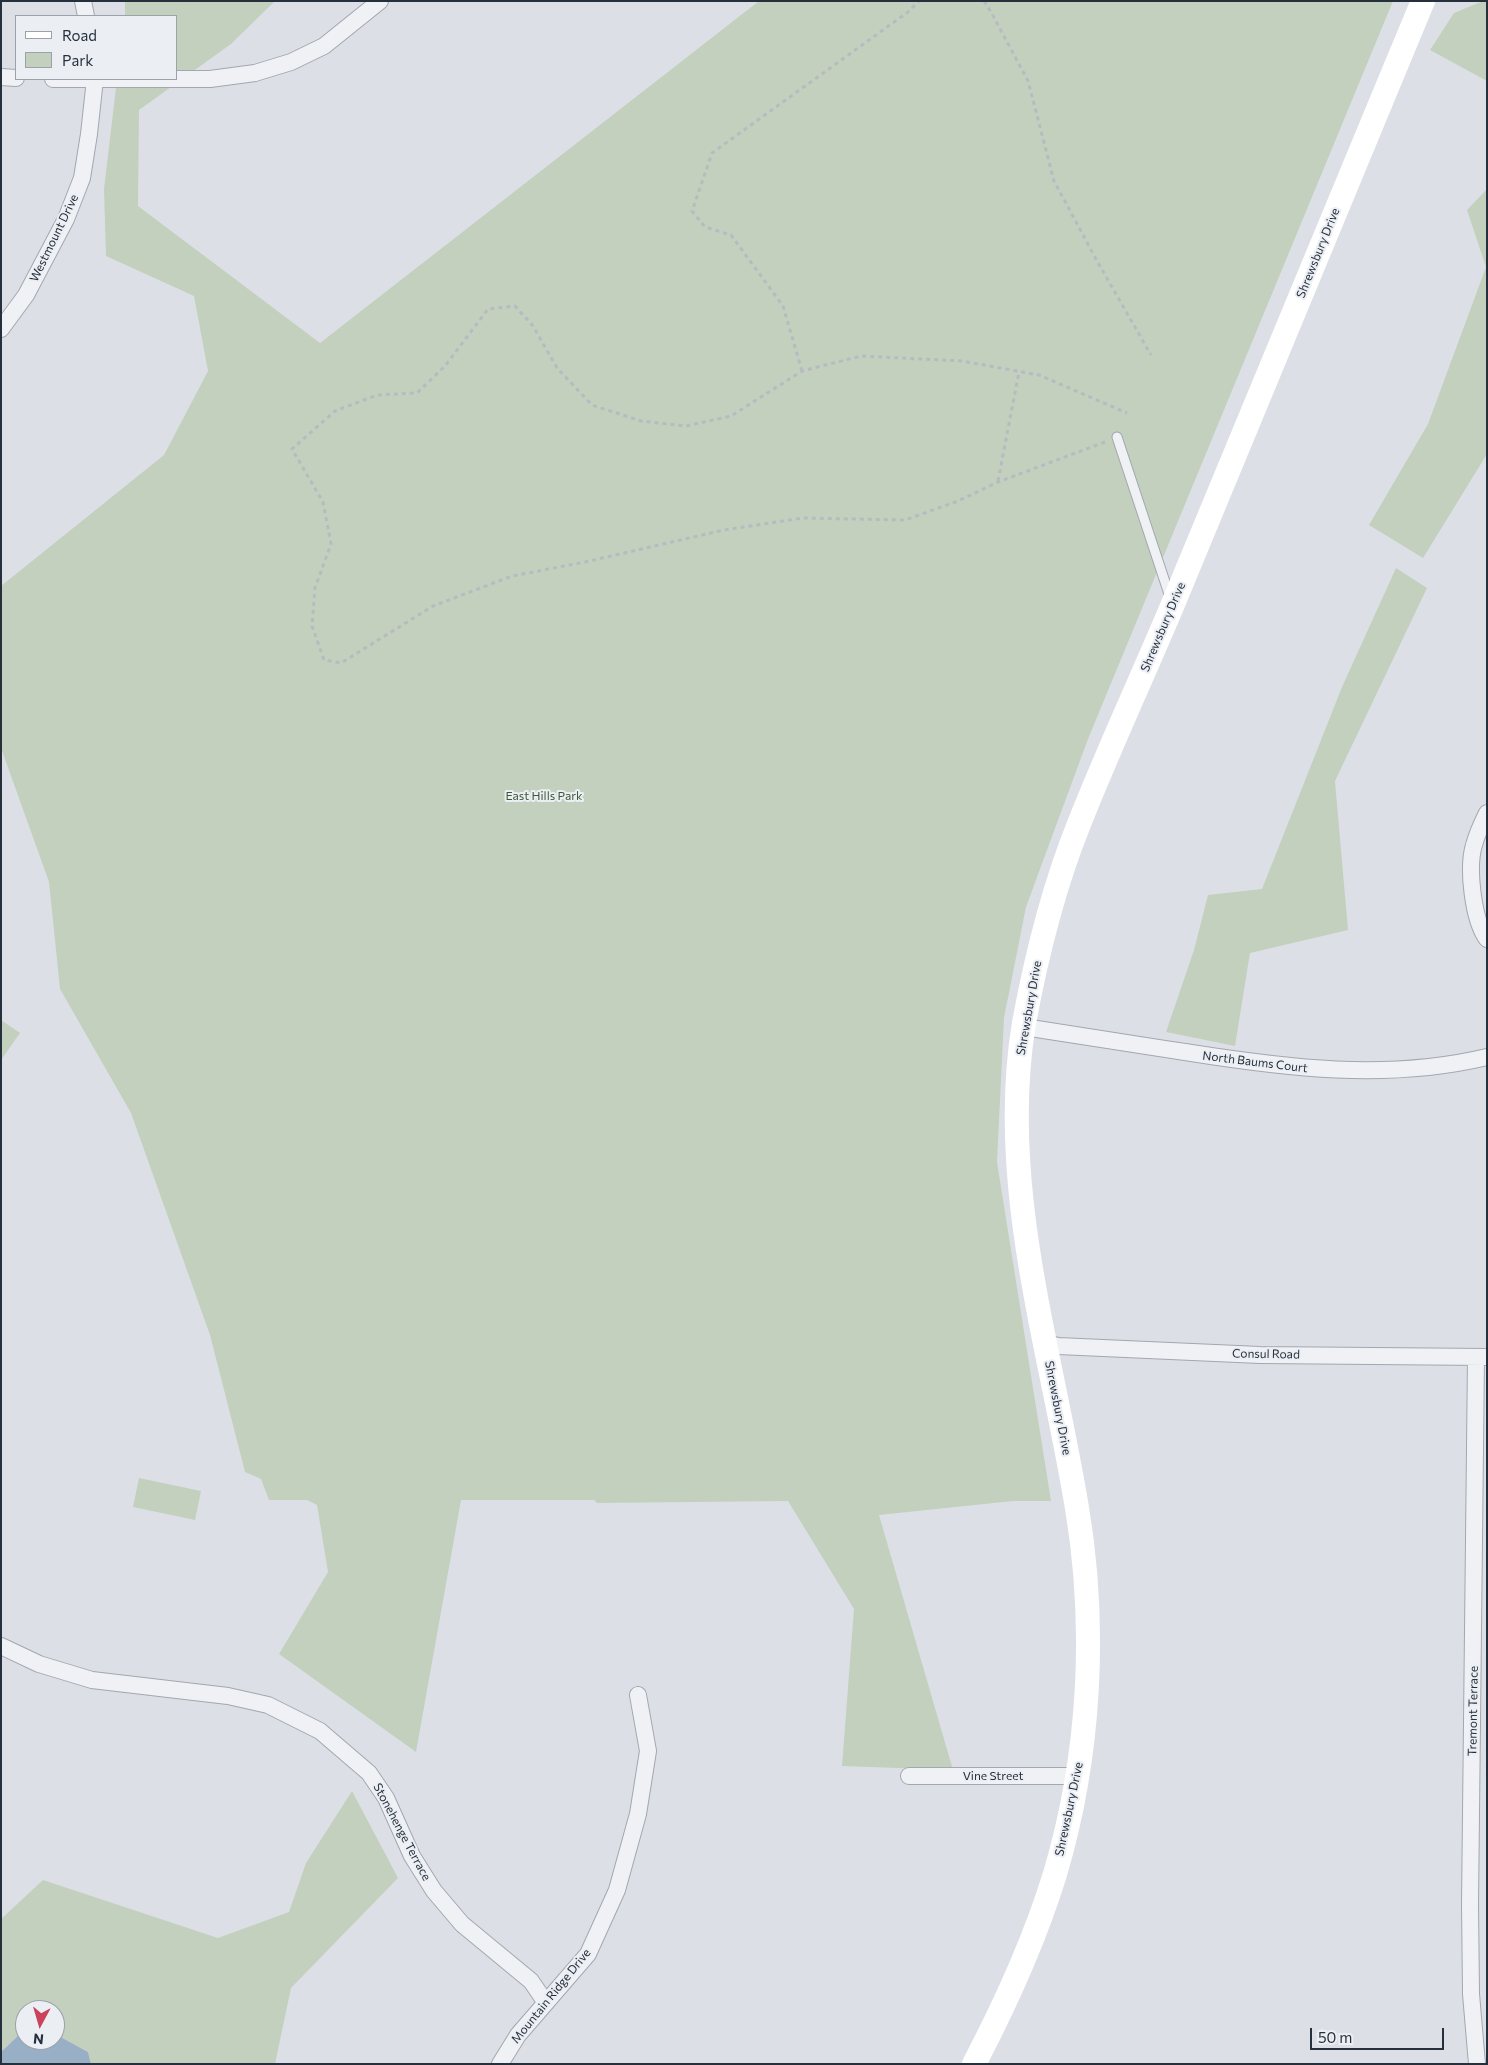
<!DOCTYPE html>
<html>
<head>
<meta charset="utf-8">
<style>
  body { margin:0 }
  #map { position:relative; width:1488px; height:2065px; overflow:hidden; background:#dce0e6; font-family:Commissioner,sans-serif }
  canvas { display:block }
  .frame { position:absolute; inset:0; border:2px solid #262f3c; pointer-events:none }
  .legend { position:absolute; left:15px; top:15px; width:162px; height:65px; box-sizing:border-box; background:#ebeff4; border:1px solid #9ca2aa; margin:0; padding:6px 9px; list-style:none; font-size:15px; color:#262f3c }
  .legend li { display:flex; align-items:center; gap:10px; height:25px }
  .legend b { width:25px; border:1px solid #9ca2aa }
  .north { position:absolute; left:15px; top:2000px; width:50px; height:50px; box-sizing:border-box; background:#ebeff4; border:1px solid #9ca2aa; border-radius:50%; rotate:186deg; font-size:14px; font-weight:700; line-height:20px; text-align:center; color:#262f3c }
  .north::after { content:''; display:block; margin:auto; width:18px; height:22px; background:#ca435b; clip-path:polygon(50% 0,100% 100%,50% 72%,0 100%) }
  .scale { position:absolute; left:1310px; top:2028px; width:134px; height:22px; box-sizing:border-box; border:2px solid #262f3c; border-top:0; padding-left:6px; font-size:15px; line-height:18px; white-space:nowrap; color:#262f3c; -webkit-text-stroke:4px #ebeff4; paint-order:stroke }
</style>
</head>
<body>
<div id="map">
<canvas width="1488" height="2065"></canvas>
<div class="frame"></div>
<ul class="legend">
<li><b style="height:6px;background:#fff"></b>Road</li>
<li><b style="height:14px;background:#c3d0be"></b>Park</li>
</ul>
<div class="north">N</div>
<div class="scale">50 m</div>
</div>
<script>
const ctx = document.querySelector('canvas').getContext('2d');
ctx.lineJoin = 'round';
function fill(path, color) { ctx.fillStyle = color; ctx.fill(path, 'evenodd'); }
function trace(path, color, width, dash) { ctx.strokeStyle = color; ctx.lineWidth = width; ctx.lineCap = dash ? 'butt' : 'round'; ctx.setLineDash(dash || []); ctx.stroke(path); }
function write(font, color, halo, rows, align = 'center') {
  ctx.font = font + ' Commissioner,sans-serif'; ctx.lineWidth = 4; ctx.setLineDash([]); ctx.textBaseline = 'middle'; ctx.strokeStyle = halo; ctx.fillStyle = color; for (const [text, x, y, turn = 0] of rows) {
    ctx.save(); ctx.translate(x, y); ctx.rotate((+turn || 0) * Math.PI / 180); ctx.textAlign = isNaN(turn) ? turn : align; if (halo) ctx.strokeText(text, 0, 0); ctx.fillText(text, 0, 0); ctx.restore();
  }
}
const green = new Path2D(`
  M125,1H275L231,44L139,110L138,206L320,343L759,1H1393L1088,739L1026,907L1004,1018L997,1162L1051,1501H1013L879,1515L953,1770L842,1766L854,1609L788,1501L597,1503L594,1500H461L416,1752L279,1654L328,1572L317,1505L307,1500H269L261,1479L245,1472L210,1335L131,1113L60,989L49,882L1,748V586L164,455L208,371L194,296L106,256L104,189L117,79H176V16H125Z
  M1483,1H1487V81L1430,50L1454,13Z
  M1487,189V454L1423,558L1369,525L1428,424L1486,267L1467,210Z
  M1396,568L1427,588L1335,781L1348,930L1250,953L1235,1046L1166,1032L1194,950L1208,895L1262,889L1342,687Z
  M1,1020L20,1033L1,1060Z
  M139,1478L201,1491L195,1520L133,1507Z
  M352,1791L398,1878L291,1988L275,2064H91L88,2052L55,2034V2010H25V2033L20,2034L1,2052V1919L43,1880L218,1938L289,1912L306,1863Z`);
const water = new Path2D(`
  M25,2033V2040H55V2034L88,2052L91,2064H1V2052L20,2034Z`);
const path = new Path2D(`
  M984,1L991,12L1028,81L1054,181L1097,261L1151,355
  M802,371L783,306L731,235L705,227L692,211L712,153L908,12L919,1
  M1105,442L998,482L958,501L905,520L803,518L724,530L585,562L512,576L433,606L341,663L324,660L312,626L315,588L331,544L323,502L292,449L335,411L377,395L417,393L445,366L488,309L515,306L533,326L557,368L592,405L641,421L686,426L731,416L802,371L861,356L962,361L1039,375L1127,413
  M998,481L1019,372`);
const service = new Path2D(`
  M1117,437L1170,597`);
const minor = new Path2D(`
  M83,1L86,16
  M1,77L16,78
  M53,79H210L255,73L291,62L324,46L380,1
  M1,329L26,295L66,219L82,178L89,134L95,79
  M1487,813C1482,823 1477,834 1474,845C1467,868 1473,920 1487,939
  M1024,1027C1077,1035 1131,1044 1185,1052C1286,1068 1386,1081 1487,1057
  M1046,1343L1058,1346L1260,1355L1487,1357
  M1476,1357L1470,1904L1471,1994L1477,2064
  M1,1646L39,1664L92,1680L228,1696L268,1705L320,1731L369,1773L386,1798L412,1856L434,1891L462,1924L531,1981L546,2003
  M909,1776H1077
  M500,2064L518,2035L588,1954L617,1890L638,1814L648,1751L638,1695`);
const secondary = new Path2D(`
  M974,2064C1006,2003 1035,1939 1055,1874C1090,1756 1097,1628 1077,1508C1051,1349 997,1185 1024,1023C1036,958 1054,886 1079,824C1108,750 1142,678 1173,604C1257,404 1339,202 1423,1`);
const streetNames = [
  ["Westmount Drive",54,238,-64],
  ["Shrewsbury Drive",1318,253,-68],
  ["Shrewsbury Drive",1163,627,-67],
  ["Shrewsbury Drive",1029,1008,-80],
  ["North Baums Court",1255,1062,7],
  ["Consul Road",1266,1354,1],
  ["Shrewsbury Drive",1058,1408,79],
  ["Tremont Terrace",1473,1711,-89],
  ["Vine Street",993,1776],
  ["Shrewsbury Drive",1069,1809,-78],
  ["Stonehenge Terrace",402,1832,62],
  ["Mountain Ridge Drive",551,1996,-51]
];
const parkNames = [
  ["East Hills Park",544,796]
];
fill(green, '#c3d0be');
fill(water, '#98afc6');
trace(service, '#a2a7b0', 11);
trace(minor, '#a2a7b0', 18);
trace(path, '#b7bbc1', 3, [4, 4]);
trace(service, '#eff1f5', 9);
trace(minor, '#eff1f5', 16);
trace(secondary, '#fff', 24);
write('12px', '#262f3c', '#ebeff4', streetNames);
write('12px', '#3c5734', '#ebeff4', parkNames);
</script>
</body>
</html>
